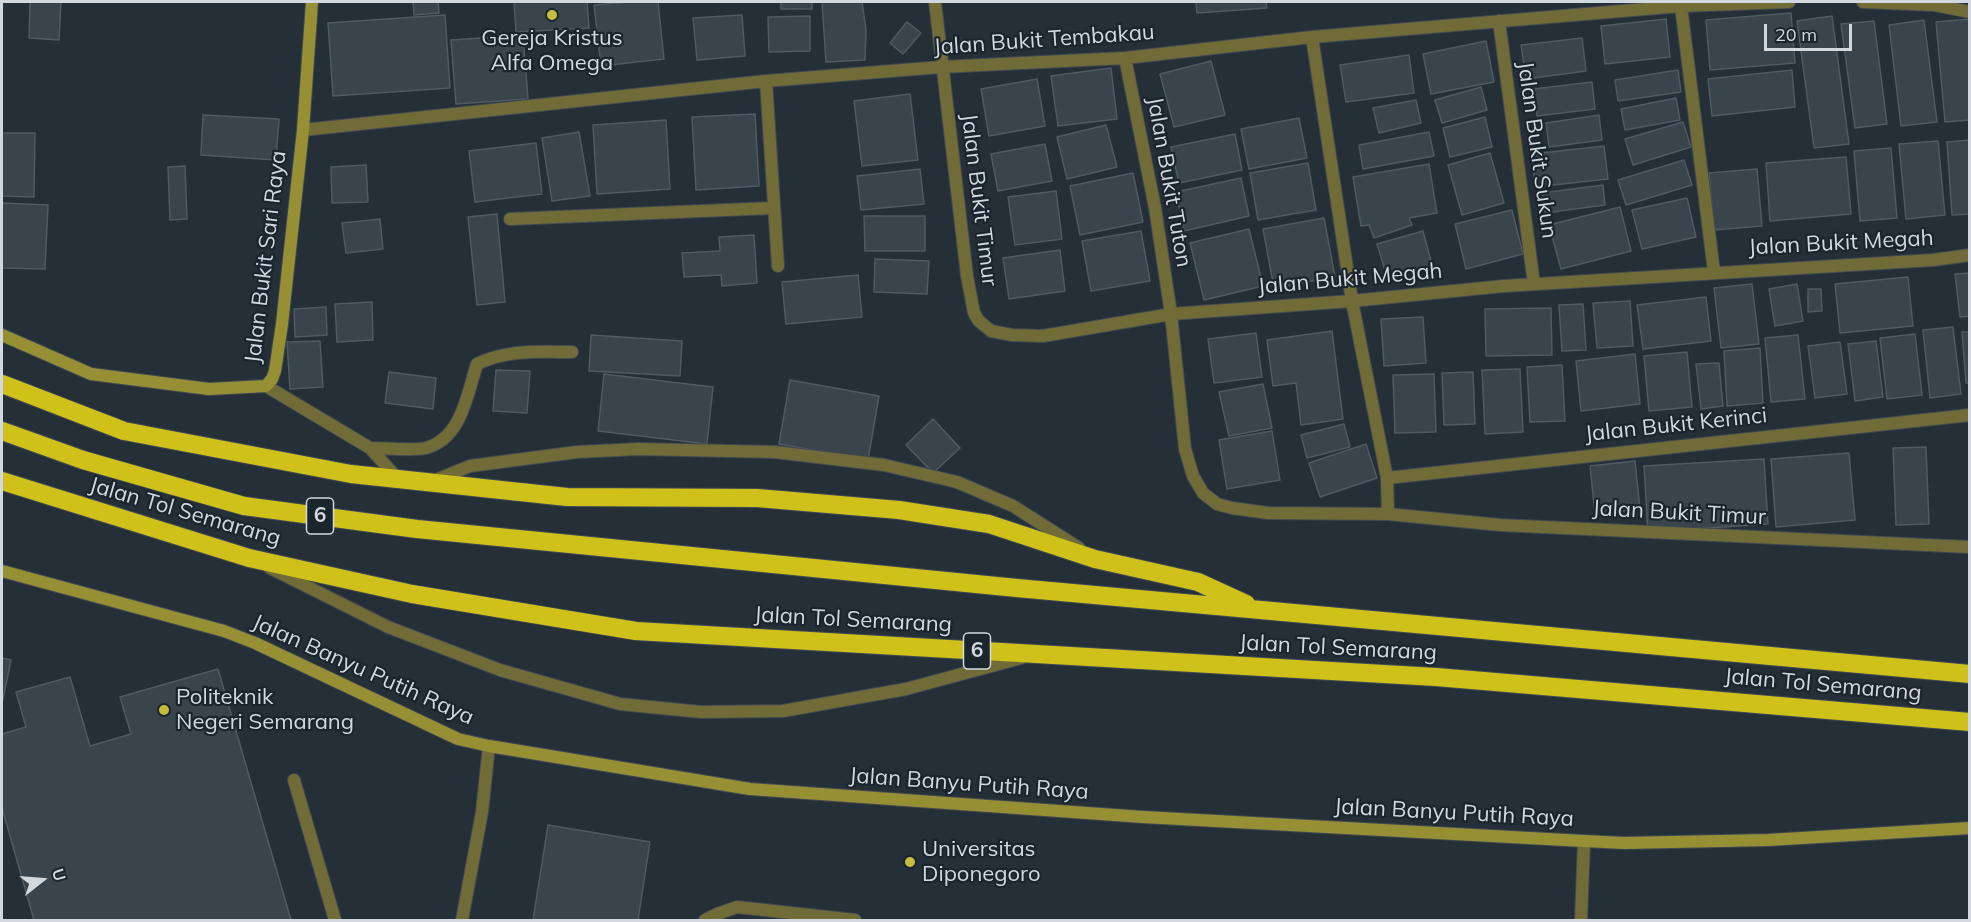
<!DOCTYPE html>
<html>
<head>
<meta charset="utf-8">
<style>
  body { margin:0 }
  #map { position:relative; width:1971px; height:922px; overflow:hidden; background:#252f37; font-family:Mulish,sans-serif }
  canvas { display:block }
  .frame { position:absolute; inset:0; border:3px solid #d2d9de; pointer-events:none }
  .north { position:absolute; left:12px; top:850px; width:60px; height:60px; -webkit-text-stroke:4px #1b252d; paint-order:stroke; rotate:73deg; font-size:16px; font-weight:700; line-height:24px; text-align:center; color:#d2d9de }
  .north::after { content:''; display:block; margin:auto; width:21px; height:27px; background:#d2d9de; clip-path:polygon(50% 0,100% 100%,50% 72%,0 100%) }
  .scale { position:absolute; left:1764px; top:24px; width:88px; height:27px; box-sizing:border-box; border:3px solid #d2d9de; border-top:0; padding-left:8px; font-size:18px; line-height:21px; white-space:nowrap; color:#d2d9de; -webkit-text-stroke:4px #1b252d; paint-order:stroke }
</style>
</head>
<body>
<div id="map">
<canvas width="1971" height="922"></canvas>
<div class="frame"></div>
<div class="north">U</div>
<div class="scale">20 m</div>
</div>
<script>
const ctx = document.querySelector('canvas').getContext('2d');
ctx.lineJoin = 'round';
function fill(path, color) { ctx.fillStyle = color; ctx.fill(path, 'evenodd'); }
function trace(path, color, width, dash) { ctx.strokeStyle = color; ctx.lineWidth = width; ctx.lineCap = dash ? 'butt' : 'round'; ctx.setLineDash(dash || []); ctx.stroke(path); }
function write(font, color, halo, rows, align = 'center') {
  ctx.font = font + ' Mulish,sans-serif'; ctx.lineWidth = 4.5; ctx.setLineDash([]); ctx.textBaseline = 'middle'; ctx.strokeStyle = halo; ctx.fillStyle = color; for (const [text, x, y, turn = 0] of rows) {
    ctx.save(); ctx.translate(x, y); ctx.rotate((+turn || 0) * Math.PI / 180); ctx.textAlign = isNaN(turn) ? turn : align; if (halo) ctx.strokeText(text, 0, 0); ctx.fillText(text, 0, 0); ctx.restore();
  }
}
const building = new Path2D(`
  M30,2H61L59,40L29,38Z
  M413,2H438L439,13L414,15Z
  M514,2H587L589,28L516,32Z
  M629,2H658L664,59L601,66L594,5Z
  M781,2H812V9H781Z
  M822,2H862L866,30L865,60L826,62Z
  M1196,2H1266L1267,8L1197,13Z
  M1791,13L1795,63L1710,70L1706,20Z
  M445,15L450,88L333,96L328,23Z
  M742,15L745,56L697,60L693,18Z
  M810,16V51L769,52L768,17Z
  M1832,16L1849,144L1814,148L1797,21Z
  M1666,19L1670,57L1605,64L1601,26Z
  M1970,19V120L1945,122L1936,22Z
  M1924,20L1937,122L1901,126L1889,25Z
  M1874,21L1887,124L1855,128L1841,24Z
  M907,22L921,33L903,54L890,43Z
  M523,35L528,99L456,104L451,40Z
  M1582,38L1586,71L1526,79L1521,45Z
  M1486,41L1494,82L1431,94L1423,54Z
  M1409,55L1414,93L1346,102L1340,65Z
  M1211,61L1225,115L1174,127L1160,74Z
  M1111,68L1117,119L1058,126L1051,76Z
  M1678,70L1681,92L1618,101L1615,80Z
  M1792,70L1795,107L1712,116L1708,79Z
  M1037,79L1045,126L989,136L981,89Z
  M1592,82L1595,109L1537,116L1534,89Z
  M1481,87L1487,110L1442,123L1435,100Z
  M910,94L918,160L862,166L854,101Z
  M1676,98L1680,120L1625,130L1621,109Z
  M1416,100L1421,123L1379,133L1373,108Z
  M755,114L759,186L696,190L692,117Z
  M203,115L279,119L276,160L201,155Z
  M1599,115L1602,140L1549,147L1546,123Z
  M1485,117L1492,147L1450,157L1443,128Z
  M1299,118L1307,158L1249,169L1241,129Z
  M666,120L670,189L597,194L593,125Z
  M1683,122L1691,147L1633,165L1625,139Z
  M1106,125L1117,167L1067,179L1057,137Z
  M579,132L590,196L552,201L542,138Z
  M1429,132L1434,156L1363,169L1359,145Z
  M2,133H35L34,197L2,196Z
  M1235,134L1242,170L1179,183L1171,147Z
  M1970,140V214L1952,215L1947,142Z
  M1938,141L1945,215L1906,219L1899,144Z
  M536,143L542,194L475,202L469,151Z
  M1045,144L1052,181L998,191L991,154Z
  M1604,146L1608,179L1535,187L1532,154Z
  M1891,148L1897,218L1860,221L1854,151Z
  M1490,153L1504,203L1462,215L1448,165Z
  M1846,157L1851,214L1770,221L1766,163Z
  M1684,160L1692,185L1626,205L1618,180Z
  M1308,163L1316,210L1258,220L1250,173Z
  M1429,164L1437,213L1409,218L1412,225L1374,238L1369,225L1361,226L1353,177Z
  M366,165L368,202L332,203L331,167Z
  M185,166L187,219L170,220L168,167Z
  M920,169L924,204L861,210L857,176Z
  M1757,169L1762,226L1714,230L1709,173Z
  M1133,173L1143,222L1080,235L1070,186Z
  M1241,178L1249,216L1184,231L1176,192Z
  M1603,185L1605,205L1545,213L1542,193Z
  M1056,191L1062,239L1015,245L1008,197Z
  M1687,198L1696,237L1642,249L1632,210Z
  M2,203L48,205L45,269L2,268Z
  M1620,207L1631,251L1561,269L1549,225Z
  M1512,210L1523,254L1466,269L1455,224Z
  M497,214L505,302L477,305L468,217Z
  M864,216H925V251H865Z
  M1324,218L1335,277L1274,288L1263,229Z
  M380,219L383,249L346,253L342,223Z
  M1249,229L1263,286L1204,300L1190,243Z
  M1141,231L1150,281L1091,291L1082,241Z
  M1423,231L1432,265L1387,277L1377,244Z
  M754,235L757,283L722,286L721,275L684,277L682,253L720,251L719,237Z
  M1060,250L1065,291L1009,299L1003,258Z
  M875,259L929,261L927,294L874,292Z
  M1970,273V316L1960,317L1955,274Z
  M858,275L862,317L786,324L782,282Z
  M1908,277L1913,326L1840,333L1835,284Z
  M1752,284L1759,344L1721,348L1714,288Z
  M1797,284L1803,321L1775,326L1769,289Z
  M1808,289H1821L1822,311L1808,312Z
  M1706,297L1711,341L1643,349L1637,305Z
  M1630,301L1633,346L1597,348L1593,303Z
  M372,302L373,340L337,342L335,304Z
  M1583,304L1586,350L1562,351L1559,305Z
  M326,307L327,335L295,337L294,309Z
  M1551,308L1552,355L1486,356L1485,309Z
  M1423,317L1426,363L1384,366L1381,319Z
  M1953,327L1961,394L1930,398L1923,330Z
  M1332,331L1343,419L1301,425L1296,383L1273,386L1267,340Z
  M1962,332H1970V383H1966Z
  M1256,333L1262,377L1214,383L1208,339Z
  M1915,334L1922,395L1887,399L1880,338Z
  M591,335L682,341L680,376L589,371Z
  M1798,335L1805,399L1771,402L1765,338Z
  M320,341L323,387L290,389L287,342Z
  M1876,341L1883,397L1855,401L1848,344Z
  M1840,342L1847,394L1815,398L1808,346Z
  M1760,348L1763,403L1727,406L1724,351Z
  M1687,352L1692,407L1649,411L1644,356Z
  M1635,354L1640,404L1581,411L1576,361Z
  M1719,363L1723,406L1701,409L1696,364Z
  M1562,365L1565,421L1530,422L1527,367Z
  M1520,369L1523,432L1485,434L1482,370Z
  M496,370L530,371L527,413L493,411Z
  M389,372L436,378L433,409L385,403Z
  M1473,372L1475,424L1444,425L1442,373Z
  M604,374L713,387L707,444L598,431Z
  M1434,374L1436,432L1395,433L1393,375Z
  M790,380L879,396L868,460L779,444Z
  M1263,384L1272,428L1229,436L1219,392Z
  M933,419L960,448L933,473L906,445Z
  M1344,424L1350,447L1307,458L1301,435Z
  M1272,431L1280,480L1227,489L1219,440Z
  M1366,444L1377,478L1320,497L1309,463Z
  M1926,447L1929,524L1896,525L1893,448Z
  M1849,453L1855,520L1776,527L1771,459Z
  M1764,459L1768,524L1648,532L1644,466Z
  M1635,461L1640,509L1595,514L1590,466Z
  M2,658L11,660L2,704Z
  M218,669L291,920H34L2,808V734L26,727L16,692L70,677L90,746L131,734L120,697Z
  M548,825L650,842L638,920H533Z`);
const lane = new Path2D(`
  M266,386L370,448L398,479
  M370,448C384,448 414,451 426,448C462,438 467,394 477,364C508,349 539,352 572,352
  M433,481L470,466L577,452L638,449L775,452L884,465L957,482L1013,506L1079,548
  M270,568L388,627L500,670L620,704L701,712L783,711L906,689L1021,658
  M294,780L335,920
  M705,920L717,914L737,907L855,920
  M1581,920L1584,841`);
const street = new Path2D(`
  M935,2L967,276L974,313L979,321L991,331L1012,335L1043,336L1171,314L1352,301L1504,286L1933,260L1970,255
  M1863,2L1934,5L1970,12
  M1681,6L1714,272
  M1499,21L1534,284
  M1312,37L1352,301L1387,478L1388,514
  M1125,58L1155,208L1171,314L1185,449L1193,476L1203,493L1217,504L1232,508L1268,513L1388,514L1500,525L1970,547
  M766,81L778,266
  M303,130L766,81L941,67L1125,58L1312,37L1681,6L1789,2
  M510,219L773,208
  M1387,478L1970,415
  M462,920L482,812L489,746`);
const secondary = new Path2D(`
  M2,335L91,374L209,389L266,386L272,379L275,371L282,324L303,130L312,2
  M2,571L224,631L255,643L458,739L489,746L750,789L1143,817L1584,841L1624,843L1768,840L1970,828`);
const highway = new Path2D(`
  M2,384L124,431L351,474L567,497L757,498L899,510L989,524L1095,559L1198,582L1246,604
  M2,431L83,460L244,506L417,529L1017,588L1970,674
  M2,481L249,558L412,594L636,631L1436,677L1970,722`);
const markers = [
  [552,15,6,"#c7bb3c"],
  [164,710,6,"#c7bb3c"],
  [910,862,6,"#c7bb3c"]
];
const shields = [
  [320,516,27],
  [977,651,27]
];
const shieldNames = [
  ["6",320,516],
  ["6",977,651]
];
const poiNames = [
  ["Gereja Kristus",552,38,"center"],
  ["Alfa Omega",552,63,"center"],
  ["Politeknik",176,697],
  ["Negeri Semarang",176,722],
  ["Universitas",922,849],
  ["Diponegoro",922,874]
];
const streetNames = [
  ["Jalan Bukit Tembakau",1044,40,-4],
  ["Jalan Bukit Sukun",1537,150,82],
  ["Jalan Bukit Tuton",1169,182,80],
  ["Jalan Bukit Timur",979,200,83],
  ["Jalan Bukit Megah",1841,243,-3],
  ["Jalan Bukit Sari Raya",266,257,-83],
  ["Jalan Bukit Megah",1350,279,-5],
  ["Jalan Bukit Kerinci",1676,425,-6],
  ["Jalan Tol Semarang",185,512,16],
  ["Jalan Bukit Timur",1679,513,3],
  ["Jalan Tol Semarang",853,620,3],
  ["Jalan Tol Semarang",1338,648,3],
  ["Jalan Banyu Putih Raya",363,670,24],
  ["Jalan Tol Semarang",1823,685,5],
  ["Jalan Banyu Putih Raya",969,784,4],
  ["Jalan Banyu Putih Raya",1454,813,3]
];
fill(building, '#39444c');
trace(building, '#4f5a63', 1.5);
trace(lane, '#414a52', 14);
trace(street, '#414a52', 14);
trace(secondary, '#414a52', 14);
trace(highway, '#414a52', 20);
trace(lane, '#716c37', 12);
trace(street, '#716c37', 12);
trace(secondary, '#978f34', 12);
trace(highway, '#cfc119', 18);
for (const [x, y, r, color] of markers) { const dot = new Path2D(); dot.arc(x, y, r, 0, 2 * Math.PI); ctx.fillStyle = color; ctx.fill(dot); trace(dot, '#1b252d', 2); }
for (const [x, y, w] of shields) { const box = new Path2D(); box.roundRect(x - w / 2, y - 18, w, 36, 4.5); ctx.fillStyle = '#1b252d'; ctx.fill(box); trace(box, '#d2d9de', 1.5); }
write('bold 21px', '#d2d9de', null, shieldNames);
write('22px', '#d2d9de', '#1b252d', poiNames, 'left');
write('22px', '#d2d9de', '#1b252d', streetNames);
</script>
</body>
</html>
